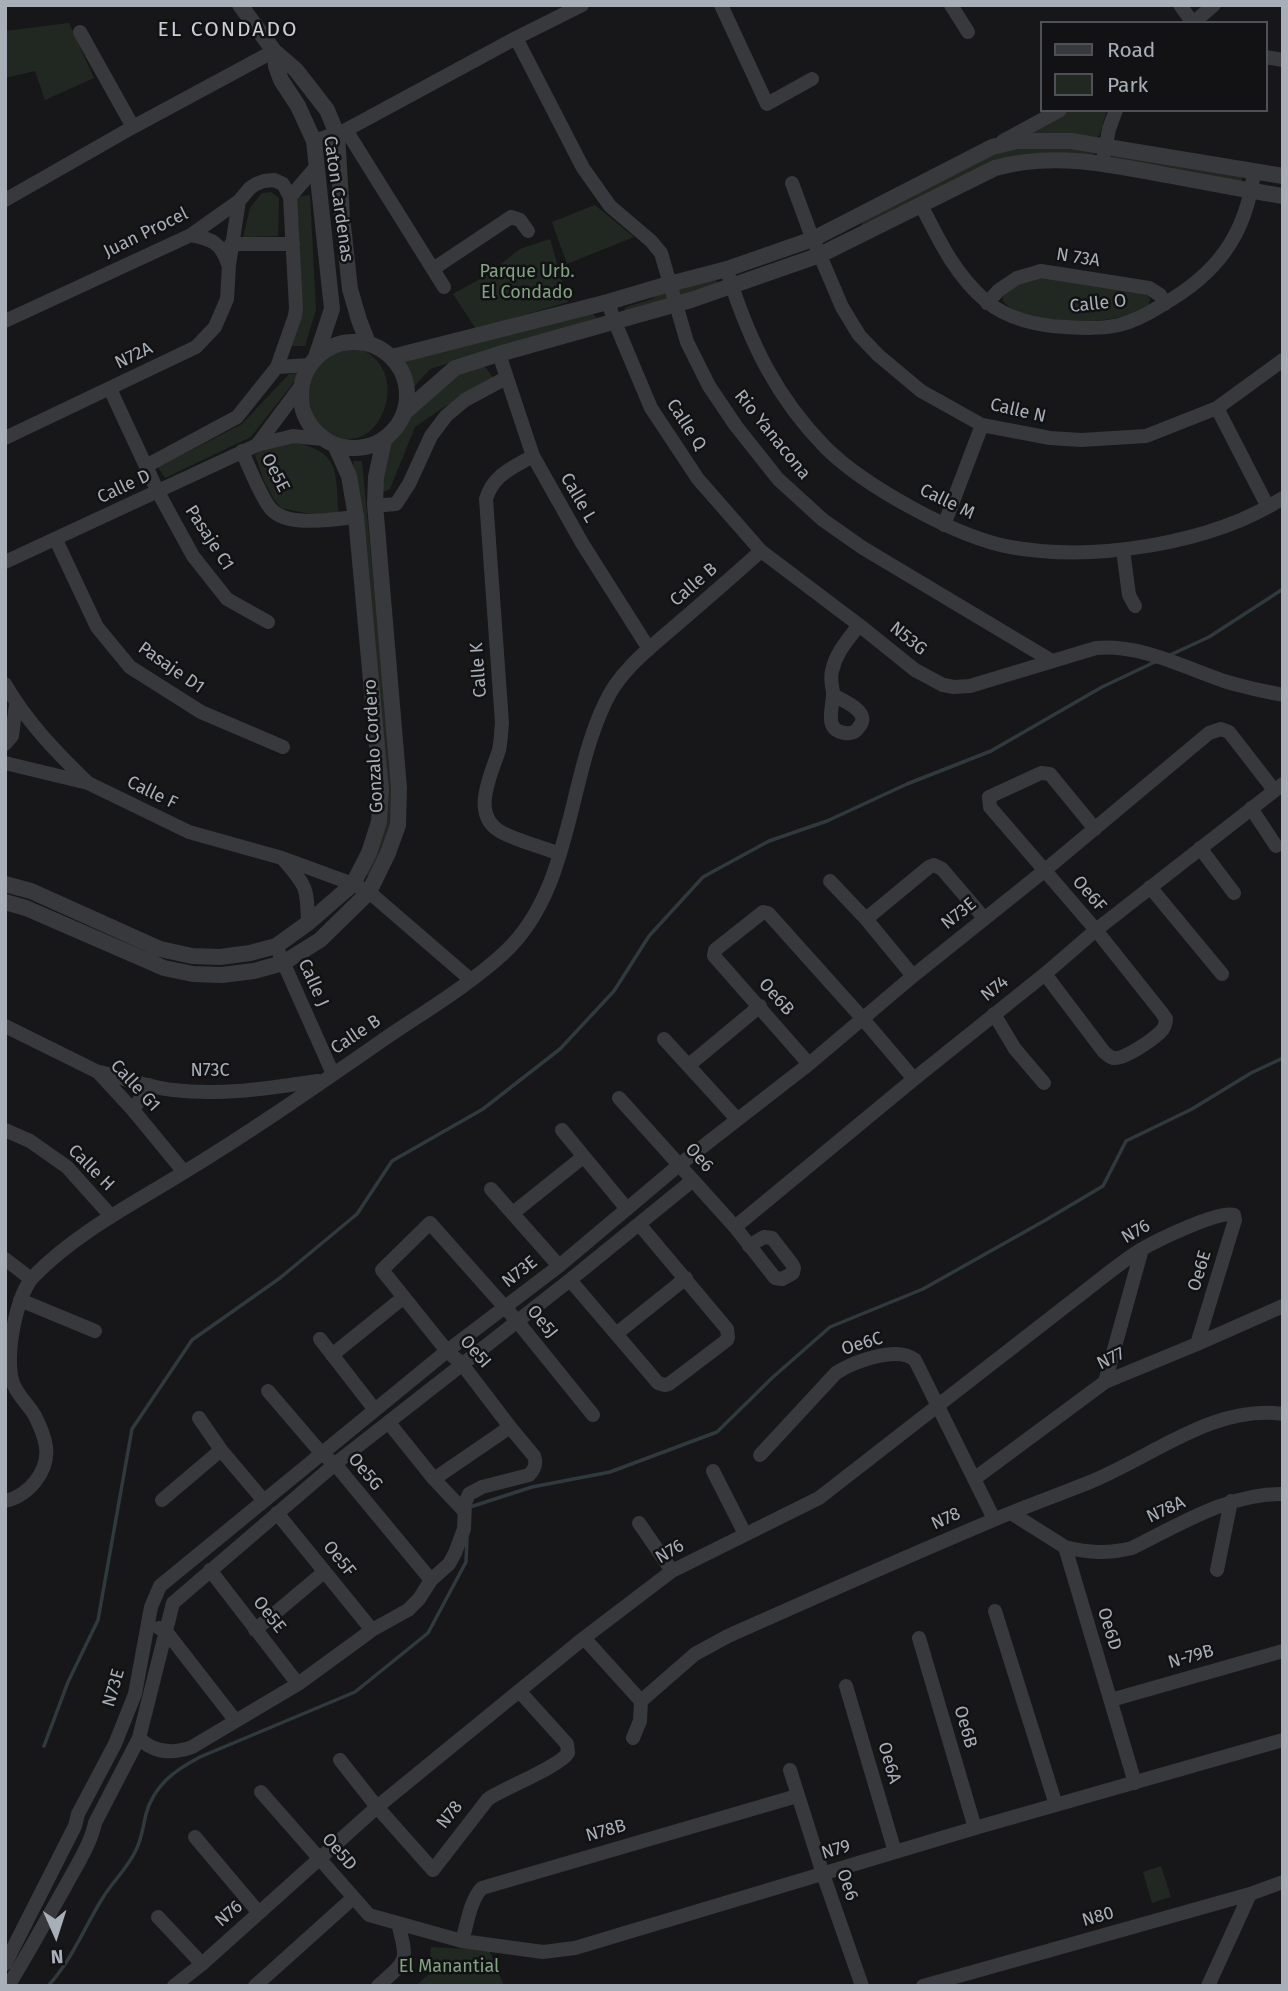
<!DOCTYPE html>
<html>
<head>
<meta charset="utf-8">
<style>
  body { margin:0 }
  #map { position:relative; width:1288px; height:1991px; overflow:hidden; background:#171719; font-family:"Fira Sans",sans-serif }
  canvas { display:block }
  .frame { position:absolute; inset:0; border:7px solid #a9afb8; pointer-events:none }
  .legend { position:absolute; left:1040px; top:21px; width:228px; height:91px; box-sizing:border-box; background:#121214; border:2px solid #4e5156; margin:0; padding:9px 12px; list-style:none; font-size:21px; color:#a9afb8 }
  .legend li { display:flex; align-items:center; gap:14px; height:35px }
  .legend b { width:35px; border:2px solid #4e5156 }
  .north { position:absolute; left:21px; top:1900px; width:70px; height:70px; -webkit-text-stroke:5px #121214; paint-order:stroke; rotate:177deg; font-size:19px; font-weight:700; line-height:28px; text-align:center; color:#a9afb8 }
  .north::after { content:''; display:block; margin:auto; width:24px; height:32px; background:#a9afb8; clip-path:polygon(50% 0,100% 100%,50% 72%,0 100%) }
</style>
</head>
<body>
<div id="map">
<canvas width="1288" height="1991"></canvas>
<div class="frame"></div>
<ul class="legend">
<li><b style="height:9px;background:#38393d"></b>Road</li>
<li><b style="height:19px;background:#212821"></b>Park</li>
</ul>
<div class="north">N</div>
</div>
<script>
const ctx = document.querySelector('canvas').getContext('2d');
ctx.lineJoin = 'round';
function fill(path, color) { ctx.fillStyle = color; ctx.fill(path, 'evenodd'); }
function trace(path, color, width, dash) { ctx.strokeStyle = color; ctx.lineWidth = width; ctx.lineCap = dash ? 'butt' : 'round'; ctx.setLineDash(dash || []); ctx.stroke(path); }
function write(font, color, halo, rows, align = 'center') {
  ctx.font = font + ' "Fira Sans",sans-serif'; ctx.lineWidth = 5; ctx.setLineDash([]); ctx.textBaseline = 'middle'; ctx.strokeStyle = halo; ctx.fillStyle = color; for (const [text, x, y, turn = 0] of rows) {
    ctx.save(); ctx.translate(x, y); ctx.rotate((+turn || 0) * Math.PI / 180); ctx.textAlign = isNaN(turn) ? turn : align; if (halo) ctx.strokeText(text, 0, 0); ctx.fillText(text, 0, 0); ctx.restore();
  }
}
const green = new Path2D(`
  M69,23L94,78L45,100L35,71L5,78V31Z
  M1069,110H1107L1100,134L1093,141L1021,135Z
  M1049,144L1095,153L1091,158L1038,156L825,247L827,242L861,226L864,218L1001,150Z
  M1117,152L1241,175L1242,180L1239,185L1113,162L1111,157Z
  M271,192L279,198L278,236L243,237L250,208L262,193Z
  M310,195L316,310L305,346H291L297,197Z
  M595,205L634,237L567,264L552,222Z
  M550,239L568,302L476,329L453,294L487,275L520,249Z
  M1041,277L1145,293L1150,299L1149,305C1125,327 1023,328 1003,301V294L1019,283Z
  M713,278L718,282L715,288L627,312L624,310L626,307L652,299L658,293Z
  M590,311L597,318L430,369L412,389L407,367L401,358Z
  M353,347C416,362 383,460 333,435C321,429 313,421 311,407C310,402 307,396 307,391C307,386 310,380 312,376C318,356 334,350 353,347Z
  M483,364L494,379L444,407L415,427L390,489L377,495L388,445L408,413L457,372Z
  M301,373L251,437L165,478L158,467L242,424L289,374Z
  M293,442C342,452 335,473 339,515L305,513L281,508L273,498L264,481L255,455L261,450Z
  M353,461H362L393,789L391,822L371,877L361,873L384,789Z
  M1161,1866L1171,1897L1152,1903L1143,1872Z
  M431,1947L489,1950L504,1986H415L428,1975Z`);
const stream = new Path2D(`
  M1170,655L1209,637L1283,589
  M470,1507L532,1487L610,1472L717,1432L773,1377L830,1327L923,1289L1044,1221L1103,1186L1126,1141L1192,1109L1251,1073L1283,1058
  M44,1746L68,1682L98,1620L132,1429L192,1340L280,1278L357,1214L392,1161L483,1109L560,1049L614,991L649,936L703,877L769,841L827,821L907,784L991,751L1102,687L1157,661
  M48,1986C72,1960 84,1928 102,1899C112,1882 128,1868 136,1850C142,1838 143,1826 146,1814C154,1785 175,1770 200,1757L355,1692L428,1633L466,1562L467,1538`);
const minor = new Path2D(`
  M721,5L767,104L812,79
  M951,5L968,32
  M1180,5L1193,23L1214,5
  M80,32L133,127
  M516,38L583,168L610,206L651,241L661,253L687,342L709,386L736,426L778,479L823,520L863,548L1052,661
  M1265,57L1283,60
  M346,130L444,287
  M314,141L346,130L516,38L582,5
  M1003,141L1060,110
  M1104,155L1109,129L1116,110
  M792,183L810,232L842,307L859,335L878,355L921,391L982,425L1050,438L1081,440L1146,436L1217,408L1283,360
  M290,197L316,167
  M5,200L133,127L274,51
  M921,205C939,240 955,275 986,301C1007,319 1039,326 1066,327C1083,328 1101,329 1119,325C1135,321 1148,314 1162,305C1217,274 1246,235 1254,172
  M191,235C212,239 221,243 228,264
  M231,244H293
  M433,269L511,217L520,220L528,231
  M729,277C750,342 776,397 825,447C864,486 956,537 1010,547C1094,562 1211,544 1283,498
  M608,302L614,320L651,408L698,479L761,551L859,625L915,670L943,685L954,687L970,686L1096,648C1140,644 1183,667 1224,681C1243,687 1263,691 1283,695
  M987,303L999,290L1017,278L1041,271L1149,288L1160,295L1165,304
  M5,321L191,235L239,201L250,188L256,184L264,181L274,180L283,184L290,197L296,308L295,316L277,367L237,417L146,466
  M499,354L533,456L582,543L649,649
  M277,367L310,365
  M110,389L158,492L193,556L227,599L268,622
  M1217,408L1268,507
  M5,438L196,347L215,327L227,299L229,265L239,201
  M257,445L301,386
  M242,451C248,465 262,499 271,509C288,528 333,519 356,517
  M533,456C512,468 493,475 486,499L502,723C501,732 501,741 499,750C491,776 469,816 503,833C521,842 542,847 560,854
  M375,504L384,505L396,504L409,484L431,436L446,416L465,400L506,378
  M944,525L982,425
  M56,540L97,627L130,667L201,712L283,747
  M1123,550L1129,595L1135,606
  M5,562L257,445L293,436L323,439
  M5,684C27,722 56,752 87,782
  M833,695C844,701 872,712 859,727C856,732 851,734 845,733C822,730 834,706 833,692C832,685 830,679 832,671C836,652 848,640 859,625
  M5,744L12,736L16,704
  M5,763L88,783L189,832L282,858L353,884L369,892L471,980
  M1251,808L1276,846
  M1200,848L1234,893
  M283,859C307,887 307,886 308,923
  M830,881L866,919L913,976
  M1150,887L1222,974
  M866,919L929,867L934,865L942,869L984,918
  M276,946L333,1074
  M1045,974L1104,1052C1107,1054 1109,1057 1113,1058C1124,1060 1156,1038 1163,1029C1166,1024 1165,1025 1166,1019L1162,1013L1096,930L990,807L989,797L1041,773L1050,774L1095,829
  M994,1014L1015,1049L1044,1083
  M5,1026L98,1072L133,1110L184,1172
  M664,1039L737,1119
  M809,1064L714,956L715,950L763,912L768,913L863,1019L914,1079
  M689,1065L760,1006
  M100,1072C123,1078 148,1087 173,1090C221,1096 270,1088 318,1081
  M619,1098L735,1227L775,1278L782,1279L793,1273L794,1268L792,1264L772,1238L764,1237L749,1246
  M133,1110L149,1085
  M5,1130L30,1141L67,1167L111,1216
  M562,1130L627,1209
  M491,1189L559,1266
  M513,1213L583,1157
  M735,1227L914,1079L1045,974L1096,930L1283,784
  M5,1259L31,1279
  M570,1280L658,1383L665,1385L669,1384L727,1340L728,1337L727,1329L639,1224
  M20,1300L95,1331
  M616,1334L686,1278
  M320,1339L375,1410
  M332,1355L404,1297
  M1105,1382L1142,1249
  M268,1391L322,1454L335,1464L431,1580
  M199,1418L221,1450L264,1501
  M389,1423L434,1479L464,1511
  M760,1455L836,1373C853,1362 897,1345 915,1360L994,1519
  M713,1471L745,1534
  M434,1479L510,1427
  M974,1479L1105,1382L1197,1344L1283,1306
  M162,1500L221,1450
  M5,1501C28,1496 49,1472 46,1447C45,1438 39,1424 35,1416C29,1405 17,1395 13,1383C4,1359 16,1294 34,1276C76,1233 131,1205 181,1174C249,1133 315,1087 380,1042C422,1013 467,987 504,953C572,890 567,782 605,703C620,669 654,645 681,621C708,598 734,575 761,551
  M277,1513L372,1630
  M1011,1513L1065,1547L1135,1783
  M639,1523L672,1571
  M1065,1547C1089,1553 1108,1554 1132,1548C1179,1525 1229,1493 1283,1494
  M210,1570L298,1684
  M1217,1570L1231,1501
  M995,1611L1056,1805
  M159,1628L165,1630L235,1720
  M255,1630L324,1572
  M584,1638L641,1701L640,1721L633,1738
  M919,1638L975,1828
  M846,1686L895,1852
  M1111,1700L1283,1651
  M641,1701L695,1654L728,1636C816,1597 903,1558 991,1521C1024,1507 1058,1495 1090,1482C1152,1457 1214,1404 1283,1414
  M139,1738C154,1753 173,1754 192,1747L298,1684L372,1630L408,1610L419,1599L431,1580L449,1564L455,1553L464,1529L465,1503L469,1494L482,1487L529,1475C535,1469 537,1464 534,1456L510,1427L462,1364L447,1351L382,1270L430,1223L517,1321L593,1415
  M340,1760L377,1807L433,1870L488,1799C506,1787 559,1767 568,1753L567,1744L520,1692
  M790,1770L823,1874L862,1986
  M261,1792L369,1915L462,1941L543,1952L575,1948L975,1828L1283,1740
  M195,1837L259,1913
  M158,1917L202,1964
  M462,1941C467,1925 470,1900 482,1888L797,1796
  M5,1964L75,1826L78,1814L115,1744L135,1694L151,1607L160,1586L447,1351L559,1266L679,1165L809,1064L913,976L1044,871L1209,733L1221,729L1229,732L1274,790
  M8,1986C28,1954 46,1920 65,1887C76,1866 90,1846 95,1823L139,1738L173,1603L335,1464L570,1280L693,1180
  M174,1986L202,1964L377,1807L584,1638L672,1571L819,1498L1098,1281C1112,1270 1127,1258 1142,1249C1158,1240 1219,1210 1234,1215L1235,1220L1197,1344
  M255,1986L353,1898
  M378,1986C408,1959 408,1963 398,1923
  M923,1986L1250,1894L1283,1882
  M1208,1986L1250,1894`);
const tertiary = new Path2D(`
  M240,5L274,51L296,70L327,110L337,134L342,216L350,289L359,320L368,343
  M274,51L276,66L281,80L298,106L314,141L332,309L316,357
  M677,282L727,269L813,239L992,147L1017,141H1071L1283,176
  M691,300L820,255L995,168C1054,152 1108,164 1166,175C1205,182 1244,190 1283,196
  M301 395a53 53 0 1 1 106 0a53 53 0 1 1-106 0Z
  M392,357L608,302L662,286
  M405,412L455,368L499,354L666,307
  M5,884L31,891L160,949L192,956L220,957L250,953L276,946L308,923L353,884L369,853L379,822L381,790L356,517L349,476L335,445
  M5,902L26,908L164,968L193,974L222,975L254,971L283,963L320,940L369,892L388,853L398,825L399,788L375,504L376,477L384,440`);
const tertiaryBridge = new Path2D(`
  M662,286L677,282
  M666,307L691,300`);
const streetNames = [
  ["Caton Cardenas",338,199,82],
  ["Juan Procel",146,233,-26],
  ["N 73A",1078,258,9],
  ["Calle O",1098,304,-6],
  ["N72A",134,356,-26],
  ["Calle N",1018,411,13],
  ["Calle Q",686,425,57],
  ["Rio Yanacona",772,435,51],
  ["Oe5E",275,473,63],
  ["Calle D",124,487,-25],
  ["Calle L",578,498,60],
  ["Calle M",947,502,26],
  ["Pasaje C1",209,538,57],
  ["Calle B",694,585,-41],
  ["N53G",908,639,39],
  ["Pasaje D1",171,668,35],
  ["Calle K",479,670,-94],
  ["Gonzalo Cordero",374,746,-93],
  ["Calle F",152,793,26],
  ["Oe6F",1089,894,49],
  ["N73E",959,914,-39],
  ["Calle J",313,983,66],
  ["N74",995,989,-39],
  ["Oe6B",776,997,48],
  ["Calle B",356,1035,-34],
  ["N73C",210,1071],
  ["Calle G1",135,1086,47],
  ["Oe6",699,1158,48],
  ["Calle H",91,1168,45],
  ["N76",1136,1232,-30],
  ["Oe6E",1200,1271,-73],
  ["N73E",520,1272,-38],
  ["Oe5J",542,1322,51],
  ["Oe6C",862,1344,-17],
  ["Oe5I",475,1352,49],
  ["N77",1111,1359,-26],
  ["Oe5G",365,1472,50],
  ["N78A",1166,1510,-25],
  ["N78",946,1519,-24],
  ["N76",670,1552,-31],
  ["Oe5F",339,1559,51],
  ["Oe5E",269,1615,52],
  ["Oe6D",1109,1629,73],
  ["N-79B",1191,1657,-16],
  ["N73E",114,1688,-74],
  ["Oe6B",965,1727,74],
  ["Oe6A",889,1763,74],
  ["N78",450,1815,-52],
  ["N78B",606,1831,-16],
  ["N79",836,1850,-17],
  ["Oe5D",339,1852,49],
  ["Oe6",847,1885,71],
  ["N76",229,1914,-41],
  ["N80",1098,1917,-16]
];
const parkNames = [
  ["Parque Urb.",527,272],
  ["El Condado",527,293],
  ["El Manantial",449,1967]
];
const quarterNames = [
  ["EL CONDADO",228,30]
];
fill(green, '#212821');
trace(stream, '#2f393e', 3.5);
trace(minor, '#38393d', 14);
trace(tertiary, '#38393d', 16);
trace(tertiaryBridge, '#38393d', 16);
write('18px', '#a9afb8', '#121214', streetNames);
write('18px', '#82a281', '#121214', parkNames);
ctx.letterSpacing = '2px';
write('21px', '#caced4', '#121214', quarterNames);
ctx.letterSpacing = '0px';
</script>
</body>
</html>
